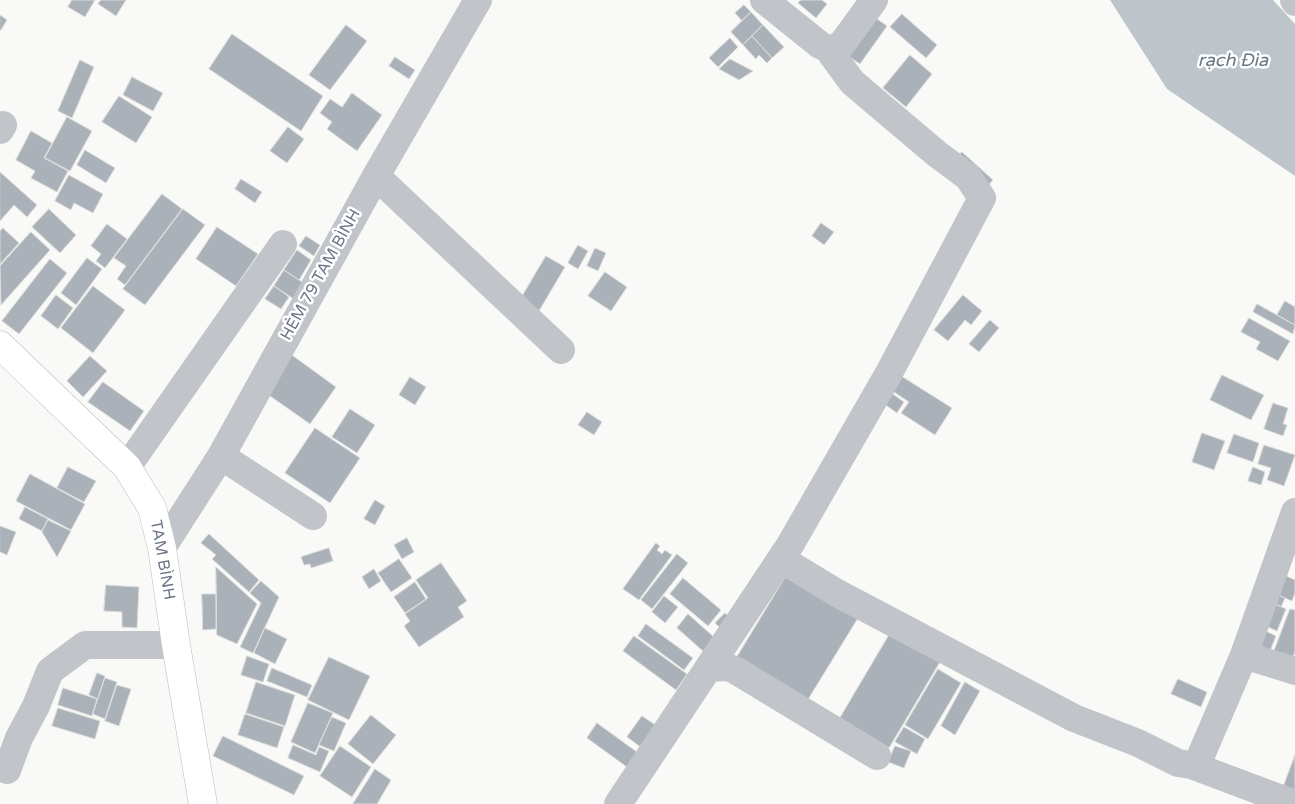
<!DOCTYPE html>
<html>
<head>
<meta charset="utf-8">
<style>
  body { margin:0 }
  canvas { display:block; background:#f9faf8 }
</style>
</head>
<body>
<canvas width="1295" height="804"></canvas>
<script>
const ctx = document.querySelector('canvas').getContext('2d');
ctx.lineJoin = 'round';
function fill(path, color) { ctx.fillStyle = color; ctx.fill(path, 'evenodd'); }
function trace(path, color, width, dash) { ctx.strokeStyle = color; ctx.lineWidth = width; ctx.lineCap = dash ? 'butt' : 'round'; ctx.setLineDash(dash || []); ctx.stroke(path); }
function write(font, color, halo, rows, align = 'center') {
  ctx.font = font + ' "Varela Round",sans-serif'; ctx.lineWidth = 5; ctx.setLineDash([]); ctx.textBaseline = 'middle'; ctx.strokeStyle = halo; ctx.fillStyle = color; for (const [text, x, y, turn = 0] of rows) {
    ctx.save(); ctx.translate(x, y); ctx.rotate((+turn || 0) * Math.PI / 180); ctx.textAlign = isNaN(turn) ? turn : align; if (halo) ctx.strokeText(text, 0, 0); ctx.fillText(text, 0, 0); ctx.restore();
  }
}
const water = new Path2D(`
  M1110,0H1273L1295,24V176L1167,89Z`);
const building = new Path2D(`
  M72,0H95L85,17L68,7Z
  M101,0H126L116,16L98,4Z
  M801,0H822L827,4L816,18L798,3Z
  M744,5L751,12L742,21L735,13Z
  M751,12L763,25L743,45L731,32Z
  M870,14L887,26L860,64L844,53Z
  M902,14L937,45L926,58L890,27Z
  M0,15L7,20L1,30H0Z
  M346,25L367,41L330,90L309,75Z
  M763,25L784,47L772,58L752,36Z
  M232,34L323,96L301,131L209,69Z
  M752,36L772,58L767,63L759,55L756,59L743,45Z
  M730,38L738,47L718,67L709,58Z
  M910,55L932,74L906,107L883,88Z
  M395,57L415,70L409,79L389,66Z
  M730,59L753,71L739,80L719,69Z
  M80,60L94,67L72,118L58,111Z
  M132,77L163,93L153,111L123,95Z
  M352,93L382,115L357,151L327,129L332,122L320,113L330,99L342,107Z
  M119,96L152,117L136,143L102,122Z
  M67,117L92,131L70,171L45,158Z
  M288,127L304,139L287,163L270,151Z
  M31,131L52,143L44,158L68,171L57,192L31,178L35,171L16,160Z
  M85,150L115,168L106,183L77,165Z
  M962,152L993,180L985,189L954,160Z
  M0,172L37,205L27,217L14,205L0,221Z
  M69,175L103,194L93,213L74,203L71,210L55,201Z
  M241,179L262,192L255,203L235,189Z
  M162,194L182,209L125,285L117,279L126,266L114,258Z
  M49,209L76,235L60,253L32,227Z
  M183,209L205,225L145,305L123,289Z
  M821,223L834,232L824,245L812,236Z
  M107,224L127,239L105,268L96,261L101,254L91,246Z
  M217,227L258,254L236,286L196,259Z
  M3,228L19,243L0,264V231Z
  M31,232L50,250L1,305L0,266Z
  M306,236L320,245L314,256L299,246Z
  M578,245L588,251L578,269L568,263Z
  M595,248L606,253L598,271L587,266Z
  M297,250L311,260L299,280L284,270Z
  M546,256L565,267L536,316L517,305Z
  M87,258L102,269L76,305L61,293Z
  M50,259L67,273L19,334L2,321Z
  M284,270L305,284L294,299L274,286Z
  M605,272L627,287L611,311L588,296Z
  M93,286L125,310L93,353L61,328Z
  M274,286L289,297L281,309L265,299Z
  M56,295L73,308L58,329L41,316Z
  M963,295L982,311L971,325L965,320L948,341L934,330Z
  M1285,301L1295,307V325L1277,315Z
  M1257,304L1295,325L1293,334L1253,312Z
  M1249,318L1290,341L1278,361L1256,349L1260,342L1241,332Z
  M990,320L999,328L979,352L969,344Z
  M289,353L336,387L310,424L263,391Z
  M90,356L107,371L83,397L67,381Z
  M898,374L952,408L935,435L901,413L909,402L888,388Z
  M1222,375L1264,395L1251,420L1210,400Z
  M410,377L426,387L415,405L399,395Z
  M103,382L144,411L130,431L88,402Z
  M887,390L904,402L897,413L880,401Z
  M1273,403L1288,408L1283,424L1287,425L1283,436L1264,429Z
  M350,409L375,425L357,453L332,437Z
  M587,412L602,422L594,435L578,425Z
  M315,428L360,458L330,503L285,473Z
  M1202,433L1225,441L1214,470L1192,462Z
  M1234,434L1259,443L1253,462L1227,453Z
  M1264,445L1295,455L1284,486L1267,480L1271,468L1258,464Z
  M68,467L96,481L84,502L57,488Z
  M1253,467L1265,472L1261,485L1248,481Z
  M30,474L85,504L71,530L16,501Z
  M375,500L385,506L375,525L364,519Z
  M25,507L48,519L42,531L19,519Z
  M48,520L71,531L57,557L42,532Z
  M0,526L16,532L7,555L0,552Z
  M209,534L259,580L249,592L212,559L216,555L201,543Z
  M407,538L414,552L402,559L394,545Z
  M656,543L660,546L657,550L662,554L665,550L672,555L639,600L623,589Z
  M329,548L333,561L311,568L310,564L304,565L301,557Z
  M677,554L688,563L652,609L641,600Z
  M399,559L412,578L391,592L378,573Z
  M441,563L467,601L458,607L464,617L419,647L404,626L410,621L405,614L428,598L416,580Z
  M216,567L257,604L237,644L217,635Z
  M791,568L858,618L804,706L734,662Z
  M374,569L381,581L369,589L362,577Z
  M1279,573L1295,580V593L1292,601L1271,592Z
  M683,578L721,610L708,626L670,594Z
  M261,581L279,597L253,653L240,647L261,603L250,593Z
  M415,582L426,599L405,613L394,597Z
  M106,585L139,587L137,628L122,627V612L104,611Z
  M1271,592L1285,598L1281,607L1267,600Z
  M202,594H216V629L203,630Z
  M664,596L678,607L665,623L652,612Z
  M1267,600L1286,609L1277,631L1257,622Z
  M1290,609L1295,610V651L1292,661L1273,654Z
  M725,613L734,620L724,631L715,623Z
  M688,614L715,638L704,652L677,628Z
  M646,624L693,658L684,670L638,636Z
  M895,625L944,655L889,748L840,718Z
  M1257,627L1276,636L1270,651L1250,643Z
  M265,628L287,639L275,664L254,653Z
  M634,636L687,674L676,690L623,651Z
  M247,656L269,664L263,682L241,675Z
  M329,657L370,676L349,720L308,700Z
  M272,668L312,685L307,697L267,681Z
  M938,669L961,683L928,739L905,725Z
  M97,673L105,676L98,699L89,695Z
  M105,678L117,682L105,719L93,714Z
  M1178,679L1207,692L1201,707L1171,694Z
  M256,682L295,695L285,726L246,713Z
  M965,682L980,691L955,735L941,726Z
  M117,685L131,689L119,726L105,721Z
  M63,688L97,699L92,716L58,705Z
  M308,703L333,713L315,753L291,742Z
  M58,708L100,721L95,739L52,726Z
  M245,714L284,727L277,748L238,735Z
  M371,715L396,735L373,764L348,744Z
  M642,716L657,726L642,748L627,737Z
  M332,717L346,723L334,751L319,745Z
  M597,723L641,755L631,770L587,738Z
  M904,727L925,739L917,754L895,742Z
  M223,736L304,776L294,795L213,756Z
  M293,745L316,755L319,747L329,751L320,772L288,758Z
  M340,746L371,767L352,797L320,776Z
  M895,746L911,751L904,768L888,762Z
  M1295,755V804H1277Z
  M375,769L391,780L377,804H353Z`);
const minor = new Path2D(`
  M764,0L820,45C829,50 833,50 842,44L874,0
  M1294,0L1295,2
  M0,130L3,125
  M376,176L561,350
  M221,456L313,516
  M127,467L283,244
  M162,548L221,456L376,176L478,0
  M781,559L837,593L1074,718L1138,743L1178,763L1191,765L1199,760L1244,655L1295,512
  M1244,655L1295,671
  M709,668L727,667L735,670L877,756
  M1191,765L1295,804
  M7,770L19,738L36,706L50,671L85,645H176
  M618,804L790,545L889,373L982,198L968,177L937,154L852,82L828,49`);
const major = new Path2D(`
  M0,345L127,467L152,508L162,548L176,645L203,804`);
const streetNames = [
  ["HẺM 79 TAM BÌNH",321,275,-61],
  ["TAM BÌNH",162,560,80]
];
const waterNames = [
  ["rạch Đìa",1233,61]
];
fill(water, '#bdc5cb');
fill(building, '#abb1b8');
trace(building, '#dbdcda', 1);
trace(major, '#b7babf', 29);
trace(minor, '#c1c4c9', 28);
trace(major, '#fff', 28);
write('16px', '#6b7687', '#fff', streetNames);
write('italic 18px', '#677681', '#fff', waterNames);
</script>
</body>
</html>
